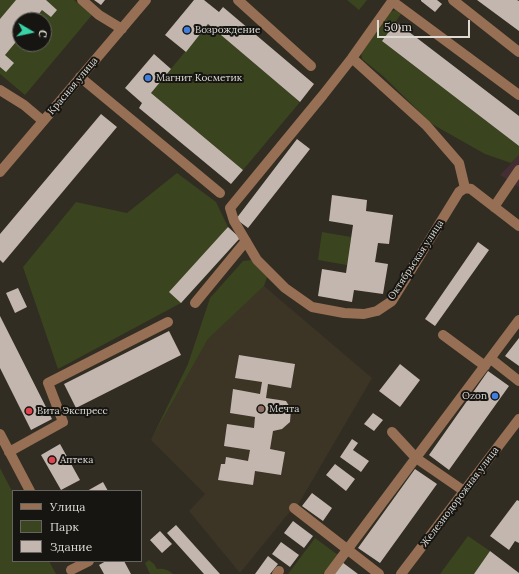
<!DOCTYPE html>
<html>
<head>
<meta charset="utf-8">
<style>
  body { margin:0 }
  #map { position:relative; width:519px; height:574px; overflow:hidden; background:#312d22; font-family:Lora,serif }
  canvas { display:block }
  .legend { position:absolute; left:12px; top:490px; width:130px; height:72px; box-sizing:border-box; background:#171511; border:1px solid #66645f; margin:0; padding:5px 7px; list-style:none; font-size:12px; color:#dcdad3 }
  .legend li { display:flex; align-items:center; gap:8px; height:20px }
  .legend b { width:20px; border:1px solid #66645f }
  .north { position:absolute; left:12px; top:12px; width:40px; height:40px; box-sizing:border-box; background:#171511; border:1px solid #66645f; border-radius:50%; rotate:99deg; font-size:11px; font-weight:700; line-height:16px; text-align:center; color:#dcdad3 }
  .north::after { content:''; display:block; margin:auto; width:14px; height:18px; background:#38d4a6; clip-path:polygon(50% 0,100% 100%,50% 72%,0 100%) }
  .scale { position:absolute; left:377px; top:20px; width:93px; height:18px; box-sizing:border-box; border:2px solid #dcdad3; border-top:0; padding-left:5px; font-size:12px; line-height:14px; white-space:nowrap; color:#dcdad3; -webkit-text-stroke:3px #171511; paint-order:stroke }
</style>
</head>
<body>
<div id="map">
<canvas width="519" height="574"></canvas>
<ul class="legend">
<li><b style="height:5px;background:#966f54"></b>Улица</li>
<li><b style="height:11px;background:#3a451f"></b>Парк</li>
<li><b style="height:11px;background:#c3b6ae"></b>Здание</li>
</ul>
<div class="north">С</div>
<div class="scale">50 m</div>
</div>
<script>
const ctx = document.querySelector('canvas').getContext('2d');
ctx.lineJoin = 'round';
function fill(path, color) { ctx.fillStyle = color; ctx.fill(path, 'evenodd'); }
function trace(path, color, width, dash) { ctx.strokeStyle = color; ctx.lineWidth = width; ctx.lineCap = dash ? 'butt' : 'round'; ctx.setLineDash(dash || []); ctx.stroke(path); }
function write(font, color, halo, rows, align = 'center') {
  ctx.font = font + ' Lora,serif'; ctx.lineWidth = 4; ctx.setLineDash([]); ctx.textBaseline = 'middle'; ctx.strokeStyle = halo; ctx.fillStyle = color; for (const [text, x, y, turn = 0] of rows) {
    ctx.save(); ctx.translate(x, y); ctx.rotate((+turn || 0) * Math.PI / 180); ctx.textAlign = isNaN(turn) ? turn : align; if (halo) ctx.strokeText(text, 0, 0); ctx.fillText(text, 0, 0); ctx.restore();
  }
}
const industrial = new Path2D(`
  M519,155V186L518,187L500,175Z`);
const built = new Path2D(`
  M264,286L372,378L299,503L287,515L240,573L189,511L205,494L151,440L208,339Z`);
const green = new Path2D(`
  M0,0H74L92,15L25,95L0,74ZM20,20H44V44H20Z
  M347,0H367L359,10Z
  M396,10L401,14L382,41L519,146V155L511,163L485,154L432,124L383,76L362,59L361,52L391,11Z
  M208,24L300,102L243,170L151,93Z
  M177,173L216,202L228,227L181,303L58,369L23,267L76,202L127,213Z
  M322,232L351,237L347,265L318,260Z
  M251,260L267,277L264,286L208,339L151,440L188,364L210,298L243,261Z
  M0,468L13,493V561H49L56,574H0Z
  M468,536L490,551L474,574H440Z
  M315,538L338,555L323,574H288Z
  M149,560L154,564L157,569C163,568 169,570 173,574H150L145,563Z`);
const building = new Path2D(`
  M16,0H46L57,10L51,17L42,10L34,20H20V37L5,55L14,63L6,72L0,67V19Z
  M94,0H105L101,5Z
  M194,0H204L219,12L223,7L314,84L300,102L208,24L186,52L165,35Z
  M421,0H437L442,4L435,12L421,1Z
  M477,0H517L519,1V31Z
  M396,22L519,116V146L382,41Z
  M154,54L171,69L151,93L243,170L231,184L139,108L142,103L125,88Z
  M101,114L117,127L3,263L0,260V234Z
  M297,139L310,149L248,228L236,219Z
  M332,195L367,200L366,211L393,215L389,244L378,243L375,262L388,264L383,294L354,290L352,302L318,296L322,269L346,273L353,225L329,221Z
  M228,227L240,238L181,303L169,292Z
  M478,242L489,250L435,326L425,319Z
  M18,288L27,307L15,313L6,293Z
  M0,316L52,419L31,430L0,368Z
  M169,331L181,355L76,408L64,384Z
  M519,338V366L505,356Z
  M239,355L295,364L291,388L268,384L266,398L286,401L291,409L290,422L282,429L273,431L270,449L285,452L281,475L255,471L253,485L218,480L221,464H225L226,457L248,461L250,450L224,446L227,424L254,428L255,417L230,413L233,389L260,394L262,382L235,378Z
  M400,364L420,380L400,407L379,391Z
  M488,371L509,386L449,470L429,455Z
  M373,413L383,420L374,431L364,424Z
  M352,439L358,443L353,450L369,461L361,472L340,457Z
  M60,444L80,480L61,490L41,455Z
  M335,464L355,479L346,491L326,475Z
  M415,469L437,484L380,563L358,548Z
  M103,482L108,491H87Z
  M312,493L332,508L323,521L302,506Z
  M517,500L519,501V543L515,541L509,550L490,536Z
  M293,521L313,536L304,548L284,533Z
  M176,525L220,574H204L167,533Z
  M160,531L172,544L162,553L150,540Z
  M281,542L299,555L290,567L272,554Z
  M490,551L519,573V574H474Z
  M268,556L278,564L270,574H255Z
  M106,561H124L131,574H104L99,565Z
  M342,562L358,574H333Z`);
const minor = new Path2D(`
  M82,0L99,15L122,29
  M238,0L311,66
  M393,0L352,58L323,95L230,208L234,221L257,260L285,288L312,307L344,313L364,314L377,311L392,301L459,192L465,188
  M453,0L519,52
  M392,1L519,95
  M352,58L426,125L459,163L465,188
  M80,77L220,193
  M0,90L24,105L43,121
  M0,172L146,0
  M465,188L471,189L519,226
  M494,207L519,170
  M195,303L246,241
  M443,335L485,366
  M491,359L519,381
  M392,432L416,458L464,491
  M0,434L30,491
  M9,452L63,422L48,383L168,322
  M294,508L379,574
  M71,570L89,561
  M277,574L279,571
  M329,574L519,320
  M401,574L519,419`);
const markers = [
  [187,30,4,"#3f7fe0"],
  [148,78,4,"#3f7fe0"],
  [495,396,4,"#3f7fe0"],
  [261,409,4,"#8d6e63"],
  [29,411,4,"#e0444e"],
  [52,460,4,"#e0444e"]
];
const poiNames = [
  ["Возрождение",195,30],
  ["Магнит Косметик",156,78],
  ["Ozon",487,396,"right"],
  ["Мечта",269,409],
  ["Вита Экспресс",37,411],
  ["Аптека",60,460]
];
const streetNames = [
  ["Красная улица",73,86,-50],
  ["Октябрьская улица",416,260,-57],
  ["Железнодорожная улица",460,497,-53]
];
fill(industrial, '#422e33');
fill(built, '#3c3525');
fill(green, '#3a451f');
fill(building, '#c3b6ae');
trace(minor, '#966f54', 10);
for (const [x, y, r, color] of markers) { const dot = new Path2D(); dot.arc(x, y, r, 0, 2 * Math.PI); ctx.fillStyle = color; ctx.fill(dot); trace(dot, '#171511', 1.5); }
write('10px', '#dcdad3', '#171511', poiNames, 'left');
write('10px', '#dcdad3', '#171511', streetNames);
</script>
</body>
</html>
